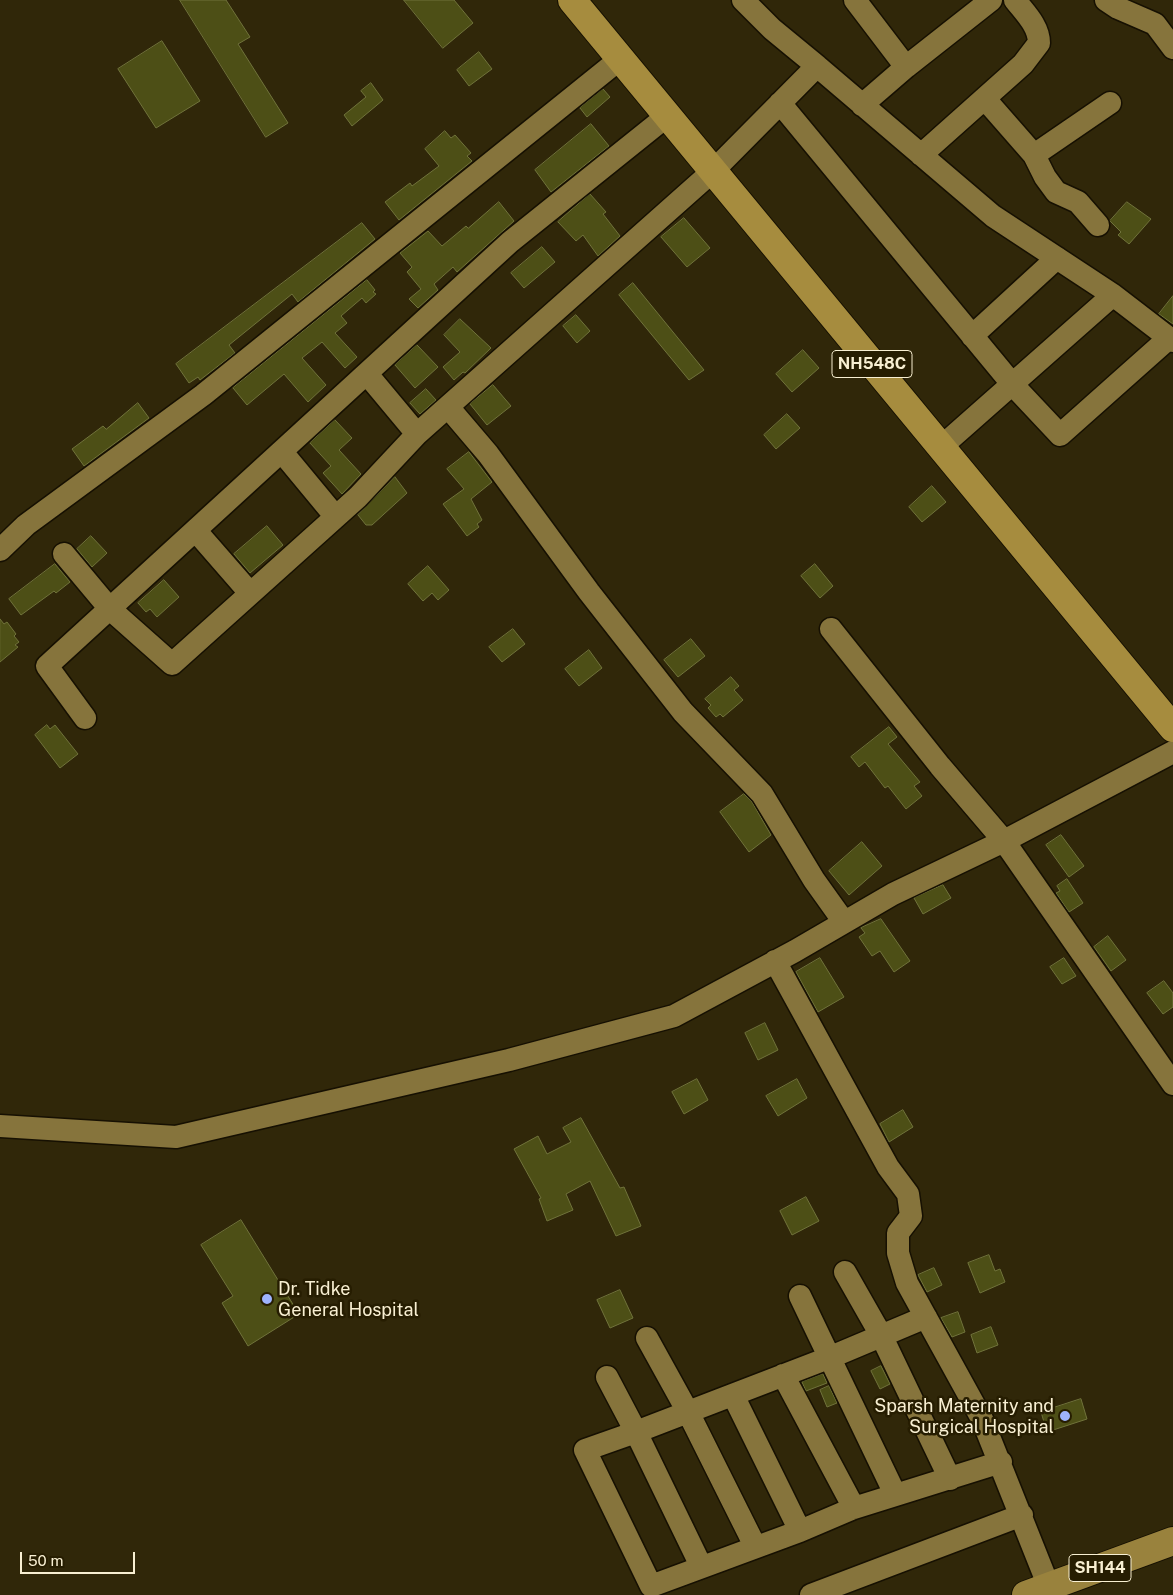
<!DOCTYPE html>
<html>
<head>
<meta charset="utf-8">
<style>
  body { margin:0 }
  #map { position:relative; width:1173px; height:1595px; overflow:hidden; background:#302709; font-family:"Public Sans",sans-serif }
  canvas { display:block }
  .scale { position:absolute; left:20px; top:1552px; width:115px; height:22px; box-sizing:border-box; border:2px solid #f8efd2; border-top:0; padding-left:6px; font-size:15px; line-height:18px; white-space:nowrap; color:#f8efd2; -webkit-text-stroke:4px #261d01; paint-order:stroke }
</style>
</head>
<body>
<div id="map">
<canvas width="1173" height="1595"></canvas>
<div class="scale">50 m</div>
</div>
<script>
const ctx = document.querySelector('canvas').getContext('2d');
ctx.lineJoin = 'round';
function fill(path, color) { ctx.fillStyle = color; ctx.fill(path, 'evenodd'); }
function trace(path, color, width, dash) { ctx.strokeStyle = color; ctx.lineWidth = width; ctx.lineCap = dash ? 'butt' : 'round'; ctx.setLineDash(dash || []); ctx.stroke(path); }
function write(font, color, halo, rows, align = 'center') {
  ctx.font = font + ' "Public Sans",sans-serif'; ctx.lineWidth = 5; ctx.setLineDash([]); ctx.textBaseline = 'middle'; ctx.strokeStyle = halo; ctx.fillStyle = color; for (const [text, x, y, turn = 0] of rows) {
    ctx.save(); ctx.translate(x, y); ctx.rotate((+turn || 0) * Math.PI / 180); ctx.textAlign = isNaN(turn) ? turn : align; if (halo) ctx.strokeText(text, 0, 0); ctx.fillText(text, 0, 0); ctx.restore();
  }
}
const building = new Path2D(`
  M180,0H226L250,37L238,44L288,123L266,137Z
  M404,0H454L473,23L443,48Z
  M162,41L200,101L156,128L118,69Z
  M479,52L492,69L469,86L457,70Z
  M371,83L383,100L352,126L344,115L366,97L361,91Z
  M603,89L610,97L587,117L580,108Z
  M591,124L609,146L551,192L535,170Z
  M445,131L451,138L455,135L471,153L467,156L472,161L399,220L385,202L410,183L412,186L439,166L425,149Z
  M590,194L606,212L603,214L620,236L598,256L583,235L576,241L558,222Z
  M499,202L514,221L457,272L453,267L434,284L438,290L418,308L409,299L421,289L407,272L412,267L400,253L428,231L442,246L466,226L468,228Z
  M1127,202L1151,219L1129,244L1118,235L1121,232L1110,221Z
  M684,218L710,248L687,267L661,237Z
  M362,223L375,239L298,302L292,294L229,345L235,353L200,380L198,377L189,383L176,364Z
  M542,247L555,262L524,288L511,273Z
  M367,280L375,290L373,292L376,294L366,303L362,298L341,316L347,323L335,333L357,357L345,368L322,342L302,358L326,385L308,402L284,374L247,405L233,388Z
  M633,283L704,370L689,380L619,295Z
  M1173,296V324L1159,314Z
  M576,315L590,331L577,343L563,326Z
  M460,319L491,348L465,373L463,372L454,380L443,367L460,352L444,335Z
  M417,345L438,367L415,388L395,365Z
  M803,350L819,368L792,392L776,374Z
  M493,385L511,406L487,425L470,404Z
  M426,389L436,400L420,414L410,403Z
  M138,403L149,418L84,466L72,449L103,426L106,429Z
  M787,414L800,428L776,449L764,435Z
  M335,420L352,438L339,450L361,474L342,494L323,473L331,466L310,443Z
  M469,452L492,482L471,499L482,520L477,524L479,527L467,536L443,504L464,489L447,469Z
  M395,477L407,493L372,525H366L358,515Z
  M932,486L946,502L922,522L909,507Z
  M267,526L283,545L250,573L234,554Z
  M91,536L107,553L92,567L77,549Z
  M55,564L70,582L56,593L54,591L21,615L9,599Z
  M815,564L833,586L820,598L801,576Z
  M428,566L449,590L438,600L432,593L423,601L408,584Z
  M164,580L179,597L157,617L150,609L146,612L138,603Z
  M0,619L4,624L7,622L16,634L14,636L19,642L15,645L18,647L0,662Z
  M513,629L525,644L502,662L489,647Z
  M691,639L705,656L678,677L664,660Z
  M589,650L602,668L579,686L565,669Z
  M731,677L739,686L734,690L743,700L723,717L720,714L716,717L708,708L711,705L705,699Z
  M47,725L50,729L55,725L78,754L60,768L35,735Z
  M889,727L897,737L888,744L920,782L914,786L922,796L906,809L888,786L885,788L865,762L859,767L851,757Z
  M744,794L752,802L771,835L749,852L720,812Z
  M1061,835L1084,866L1069,877L1046,845Z
  M862,842L882,866L849,895L829,871Z
  M1067,879L1083,903L1069,912L1056,893L1060,891L1057,886Z
  M943,885L951,898L923,914L914,898Z
  M881,919L910,961L894,972L880,951L872,956L859,937L865,933L861,928Z
  M1108,936L1126,960L1111,971L1094,947Z
  M820,958L844,997L818,1012L796,972Z
  M1064,958L1076,976L1062,984L1050,967Z
  M1164,981L1173,993V1007L1163,1014L1147,993Z
  M765,1023L778,1050L758,1060L745,1033Z
  M697,1079L708,1100L684,1114L672,1092Z
  M797,1079L807,1098L778,1116L766,1096Z
  M903,1110L913,1127L889,1142L880,1124Z
  M581,1118L620,1188L624,1187L641,1226L616,1236L590,1181L566,1194L573,1210L547,1221L539,1199L541,1198L514,1149L538,1136L547,1154L571,1142L563,1128Z
  M806,1197L819,1221L792,1235L780,1211Z
  M241,1220L299,1314L248,1346L222,1303L233,1296L201,1245Z
  M989,1255L995,1271L1000,1269L1005,1282L980,1293L968,1263Z
  M934,1268L942,1285L927,1292L918,1275Z
  M620,1290L633,1318L610,1328L597,1300Z
  M958,1312L965,1332L952,1337L941,1318Z
  M991,1327L998,1345L977,1353L971,1335Z
  M881,1366L890,1384L880,1389L871,1371Z
  M823,1374L827,1383L806,1391L802,1382Z
  M829,1386L837,1403L827,1407L820,1390Z
  M1081,1399L1087,1419L1047,1432L1041,1412Z`);
const minor = new Path2D(`
  M855,0L906,67
  M1106,0L1118,8L1155,24L1173,48
  M817,66L993,216L1113,295L1173,341
  M985,99L1034,155L1045,177L1056,192L1078,202L1098,225
  M780,103L1013,385L1060,435L1169,338
  M862,105L906,67L991,0
  M921,155L1023,64L1039,43C1039,26 1025,13 1015,0
  M1034,155L1110,103
  M972,336L1057,258
  M367,374L417,434
  M448,407L488,454L589,592L683,712L762,794L814,880L844,922
  M941,447L1113,295
  M282,452L335,516
  M196,531L250,593
  M0,550L26,525L203,395L620,59
  M64,554L110,609L172,664L358,497L417,434L713,171L817,66L772,29L743,0
  M831,629L940,766L1004,841L1173,1084
  M85,718L47,666L510,242L667,116
  M775,961L888,1167L908,1194L911,1216L898,1233V1253L907,1283L982,1419L1049,1587
  M0,1126L176,1137L509,1060L674,1016L795,951L893,894L1004,841L1173,752
  M845,1272L882,1337L950,1479
  M800,1296L895,1494
  M647,1338L689,1414L755,1546
  M783,1375L854,1508
  M607,1377L636,1432L585,1450L651,1586L800,1531L854,1508L1001,1462
  M733,1395L800,1531
  M701,1566L636,1432L831,1357L926,1317
  M811,1595L1022,1515`);
const major = new Path2D(`
  M1026,1595L1173,1541`);
const highway = new Path2D(`
  M572,0L1173,728`);
const markers = [
  [267,1299,6,"#9eb3fd"],
  [1065,1416,6,"#9eb3fd"]
];
const shields = [
  [872,364,80],
  [1100,1568,62]
];
const shieldNames = [
  ["NH548C",872,364],
  ["SH144",1100,1568]
];
const poiNames = [
  ["Dr. Tidke",278,1289],
  ["General Hospital",278,1310],
  ["Sparsh Maternity and",1054,1406,"right"],
  ["Surgical Hospital",1054,1427,"right"]
];
fill(building, '#4d4f16');
trace(building, '#70733b', 1);
trace(minor, '#161002', 25);
trace(major, '#161002', 30);
trace(highway, '#161002', 30);
trace(minor, '#86743c', 22);
trace(major, '#99823d', 28);
trace(highway, '#a68c3e', 28);
for (const [x, y, r, color] of markers) { const dot = new Path2D(); dot.arc(x, y, r, 0, 2 * Math.PI); ctx.fillStyle = color; ctx.fill(dot); trace(dot, '#261d01', 2); }
for (const [x, y, w] of shields) { const box = new Path2D(); box.roundRect(x - w / 2, y - 13.5, w, 27, 4); ctx.fillStyle = '#261d01'; ctx.fill(box); trace(box, '#f8efd2', 1); }
write('bold 16px', '#f8efd2', null, shieldNames);
write('18px', '#f8efd2', '#261d01', poiNames, 'left');
</script>
</body>
</html>
